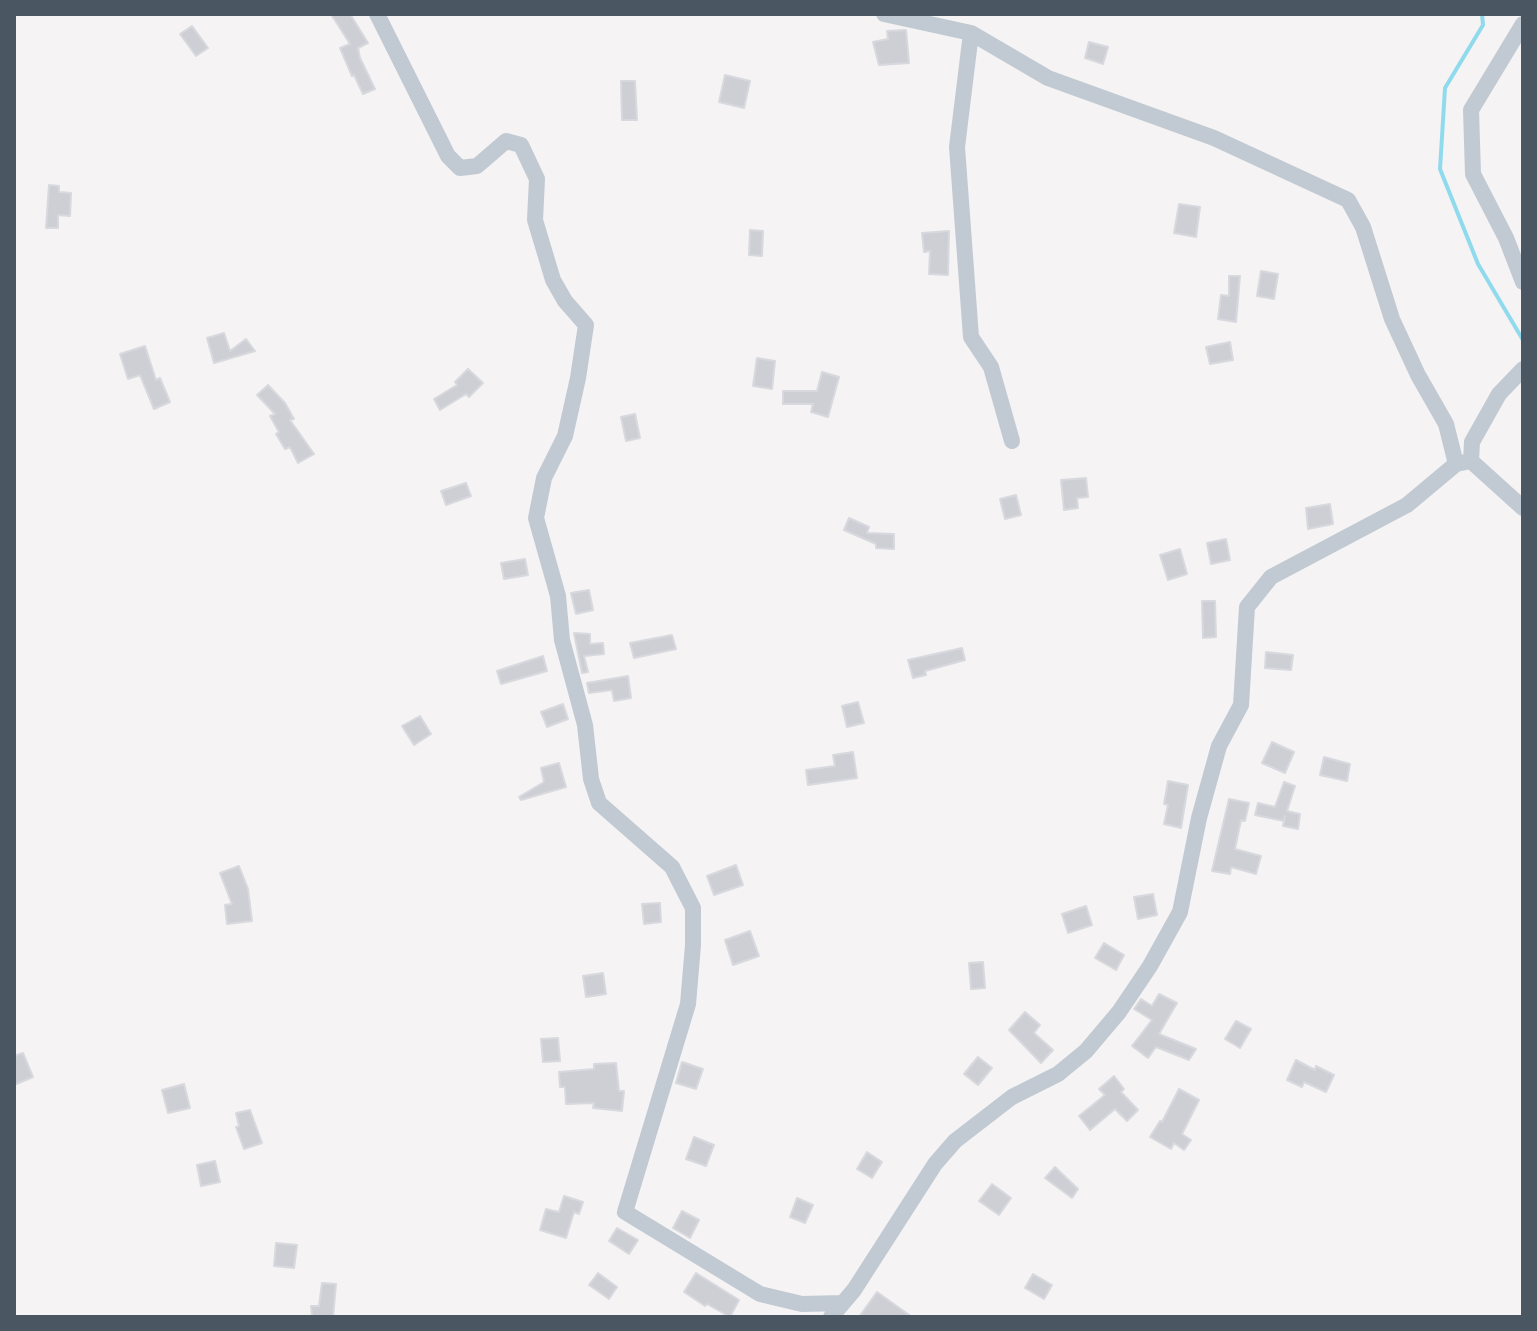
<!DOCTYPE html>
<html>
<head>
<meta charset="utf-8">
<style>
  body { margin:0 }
  #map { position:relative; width:1537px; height:1331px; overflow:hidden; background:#f5f3f3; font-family:"Fira Sans",sans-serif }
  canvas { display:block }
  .frame { position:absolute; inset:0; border:16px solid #4a5661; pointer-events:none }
</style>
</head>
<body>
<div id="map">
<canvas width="1537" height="1331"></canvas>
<div class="frame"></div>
</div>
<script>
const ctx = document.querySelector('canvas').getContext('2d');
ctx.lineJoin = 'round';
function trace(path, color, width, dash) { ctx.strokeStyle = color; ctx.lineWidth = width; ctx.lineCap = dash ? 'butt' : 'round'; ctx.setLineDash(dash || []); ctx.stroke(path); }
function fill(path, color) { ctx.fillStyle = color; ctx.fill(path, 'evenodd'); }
const stream = new Path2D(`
  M1482,14L1483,25L1445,88L1440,169L1478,264L1523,340`);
const building = new Path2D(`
  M331,14H350L368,43L358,48L360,58L375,89L363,94L354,75L352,76L340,48L350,44Z
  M192,26L208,48L196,56L180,34Z
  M906,30L909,63L879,65L873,42L888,39L887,31Z
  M1089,42L1108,47L1103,64L1085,58Z
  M725,75L750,81L744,108L719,102Z
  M621,81H635L637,120H622Z
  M49,185L59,186V192L71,193L70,216L58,215V228H46Z
  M1179,204L1200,207L1196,237L1174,233Z
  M750,230L763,231L762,256L749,255Z
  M949,231L948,275L929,274L930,251L924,252L922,233Z
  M1261,271L1278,274L1274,299L1257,296Z
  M1229,276H1240L1236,322L1218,319L1221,295L1229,296Z
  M224,333L230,351L246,339L255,351L214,363L207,338Z
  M1230,342L1233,360L1210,364L1206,347Z
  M145,346L156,380L160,378L170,402L154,409L140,375L128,379L120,354Z
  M757,358L775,361L772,389L753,386Z
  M468,369L483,383L469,397L466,394L440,410L434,399L457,385L455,382Z
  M822,372L839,377L828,417L811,412L813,404H783V391H817Z
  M268,385L285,403L294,419L290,420L314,454L298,463L290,447L285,449L276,434L279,432L270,416L275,414L257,395Z
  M635,414L640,438L626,441L621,417Z
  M1086,478L1088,497L1077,498L1078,508L1064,510L1061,480Z
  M466,483L471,496L446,505L441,491Z
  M1016,495L1021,515L1005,519L1000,499Z
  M1330,504L1333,524L1308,529L1306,508Z
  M849,518L869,527L867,533L894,534V549L876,548V544L844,530Z
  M1226,539L1230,560L1211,564L1207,543Z
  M1180,549L1187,574L1168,580L1160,555Z
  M525,559L528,575L504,579L501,563Z
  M589,590L593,610L576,614L571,593Z
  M1202,601H1215L1216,637L1203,638Z
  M574,633L590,634V644L603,643L604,654L584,656L588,672L582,673Z
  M672,635L676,649L634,658L630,643Z
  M962,648L965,660L925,671L926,675L913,678L908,660Z
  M1266,652L1293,655L1291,670L1265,668Z
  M543,656L547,671L501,684L497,671Z
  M628,676L631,698L614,701L612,690L589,693L587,683Z
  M858,702L864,723L847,727L842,706Z
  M563,704L568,719L547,727L541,712Z
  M420,716L431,734L414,745L402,726Z
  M1272,742L1294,752L1285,773L1262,763Z
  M853,752L857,778L808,785L806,770L835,766L833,755Z
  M1324,757L1350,764L1347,781L1320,775Z
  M559,763L566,787L521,800L519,797L544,782L541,768Z
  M1168,781L1188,785L1181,828L1164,824L1168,805L1164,804Z
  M1284,782L1295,786L1287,811L1300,814L1298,829L1283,826L1285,816L1284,821L1255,815L1258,803L1275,807Z
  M1229,799L1249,803L1245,821L1241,820L1235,849L1261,856L1256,874L1231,867L1230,874L1212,871Z
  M736,865L743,885L714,895L707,876Z
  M239,866L248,889L252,921L227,924L225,905L232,904L220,873Z
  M1153,894L1157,915L1138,919L1134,897Z
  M660,903L661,922L644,924L642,904Z
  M1086,906L1092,925L1068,933L1062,914Z
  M750,931L759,956L733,965L725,940Z
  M1104,943L1124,955L1116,970L1095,958Z
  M983,962L985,988L971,989L969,963Z
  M603,973L606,994L586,997L583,976Z
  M1159,994L1177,1003L1159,1034L1196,1049L1189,1060L1156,1047L1148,1058L1132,1046L1152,1020L1134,1009L1141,999L1152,1006Z
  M1025,1012L1040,1025L1034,1033L1053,1050L1041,1063L1009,1030Z
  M1236,1021L1251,1029L1240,1048L1225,1039Z
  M558,1038L560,1061L543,1062L541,1039Z
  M23,1053L33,1077L14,1085V1056Z
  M978,1057L992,1068L978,1085L964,1074Z
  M1296,1060L1315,1070L1316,1066L1334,1075L1326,1092L1304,1082L1302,1087L1287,1080Z
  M682,1062L703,1069L696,1089L676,1083Z
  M616,1063L619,1091H624L622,1111L593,1108L594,1103L566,1104L565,1087H560L559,1072L594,1069V1064Z
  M1114,1076L1124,1089L1121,1092L1138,1110L1127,1121L1115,1109L1090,1130L1079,1116L1105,1095L1099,1089Z
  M184,1084L190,1108L168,1113L162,1090Z
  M1179,1089L1199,1100L1182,1134L1191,1140L1184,1150L1174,1143L1171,1149L1150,1137L1160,1121L1162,1122Z
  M250,1110L262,1143L244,1149L236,1127L239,1126L236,1113Z
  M694,1137L714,1145L706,1166L686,1159Z
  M867,1152L882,1162L872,1178L857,1169Z
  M215,1161L220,1182L201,1186L197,1165Z
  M1055,1167L1078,1189L1072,1198L1045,1178Z
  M992,1184L1011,1198L999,1215L979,1201Z
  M564,1196L583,1202L579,1214L574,1212L566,1238L540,1230L546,1209L559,1212Z
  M797,1198L813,1205L805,1223L790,1217Z
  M682,1211L699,1220L690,1238L673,1228Z
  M617,1228L638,1240L629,1254L609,1241Z
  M276,1243L297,1245L294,1268L274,1266Z
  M598,1273L617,1287L609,1299L589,1285Z
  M696,1273L739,1300L730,1317L707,1304L705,1306L684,1292Z
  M1033,1274L1052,1285L1044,1299L1025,1288Z
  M322,1283L336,1284L333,1317H312L311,1306H319Z
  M877,1292L912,1317H859Z`);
const minor = new Path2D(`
  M377,14L448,156L460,168L477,166L506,141L521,145L537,179L535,220L553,280L565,301L586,325L578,378L565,436L544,478L536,518L558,596L562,640L585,725L591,779L599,803L672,867L693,908V945L688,1004L625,1212L760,1294L802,1304L843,1303
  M884,14L971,33L1048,78L1214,138L1348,200L1363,227L1392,319L1418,375L1446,424L1456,464
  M1523,24L1471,110L1473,174L1506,238L1523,282
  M971,33L957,147L971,337L991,367L1012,441
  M1471,461L1472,442L1499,394L1523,369
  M831,1317L854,1290L935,1164L955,1141L1012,1097L1058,1074L1086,1051L1119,1012L1150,966L1180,912L1199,818L1219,746L1241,705L1247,607L1271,577L1407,505L1456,464L1471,461L1523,508`);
trace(stream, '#90daee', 4);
fill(building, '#cdcfd5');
trace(building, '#d7d9de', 2);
trace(minor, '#c1cad2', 16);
</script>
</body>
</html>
